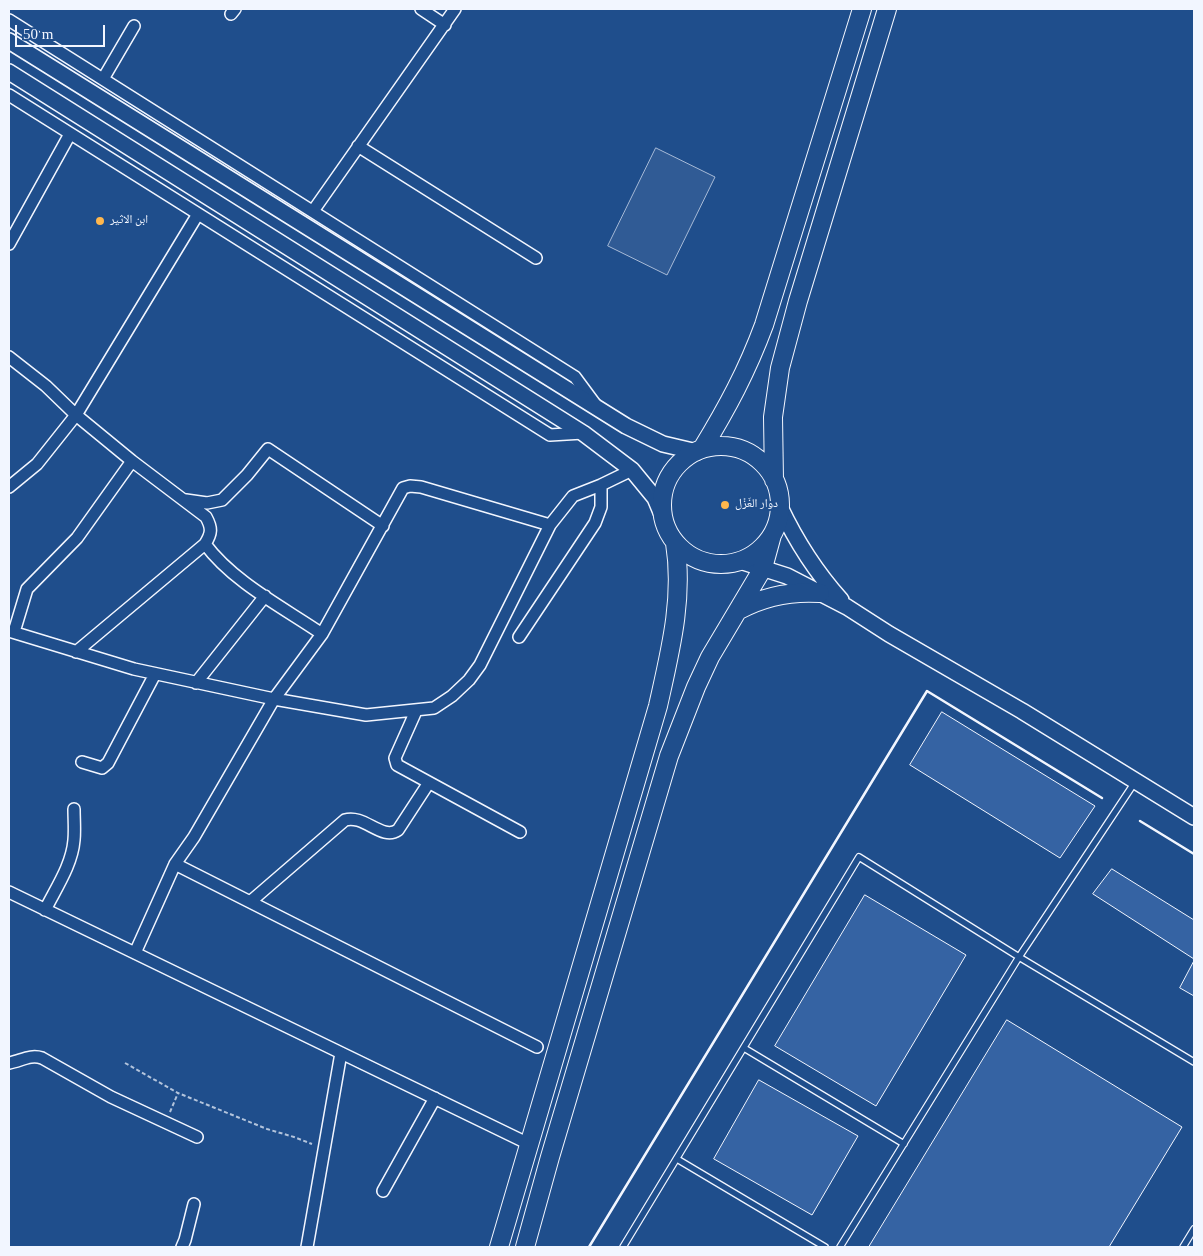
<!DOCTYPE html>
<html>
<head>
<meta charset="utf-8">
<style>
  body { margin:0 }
  #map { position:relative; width:1203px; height:1256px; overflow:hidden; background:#1f4e8c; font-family:Georgia,serif }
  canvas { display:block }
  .frame { position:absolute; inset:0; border:10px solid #f2f6ff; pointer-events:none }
  .scale { position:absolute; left:15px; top:25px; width:90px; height:22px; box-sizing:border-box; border:2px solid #f2f6ff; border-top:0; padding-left:6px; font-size:15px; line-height:18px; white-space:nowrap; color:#f2f6ff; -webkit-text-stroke:4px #1f4e8c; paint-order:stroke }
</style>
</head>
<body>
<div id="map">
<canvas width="1203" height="1256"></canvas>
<div class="frame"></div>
<div class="scale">50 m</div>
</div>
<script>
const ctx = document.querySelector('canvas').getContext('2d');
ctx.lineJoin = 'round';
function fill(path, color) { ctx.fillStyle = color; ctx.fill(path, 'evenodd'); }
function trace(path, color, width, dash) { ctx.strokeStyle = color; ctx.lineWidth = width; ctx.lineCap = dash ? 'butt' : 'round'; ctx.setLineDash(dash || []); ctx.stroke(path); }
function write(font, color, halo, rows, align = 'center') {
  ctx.font = font + ' Georgia,"Noto Naskh Arabic",serif'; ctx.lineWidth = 4; ctx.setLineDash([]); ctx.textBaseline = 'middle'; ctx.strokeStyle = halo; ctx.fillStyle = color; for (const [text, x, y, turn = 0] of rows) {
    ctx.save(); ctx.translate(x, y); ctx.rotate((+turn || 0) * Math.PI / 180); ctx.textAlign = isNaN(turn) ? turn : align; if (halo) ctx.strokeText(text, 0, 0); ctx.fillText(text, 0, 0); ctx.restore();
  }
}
const built = new Path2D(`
  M656,148L715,177L667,275L608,246Z`);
const building = new Path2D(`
  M942,712L1095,806L1060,858L910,765Z
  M1112,869L1194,920V959L1093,894Z
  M865,895L966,955L876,1106L775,1046Z
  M1194,961V996L1180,988Z
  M1007,1020L1182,1127L1109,1247H869Z
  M759,1080L858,1136L812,1215L714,1159Z`);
const path = new Path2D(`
  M125,1063L178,1093L267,1129L294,1137L312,1144
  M170,1112L178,1093`);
const service = new Path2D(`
  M744,1048L904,1144
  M677,1159L825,1247
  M623,1247L859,857L1019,957L1194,1062
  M840,1247L1019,957L1135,782
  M1183,1247L1194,1229`);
const minor = new Path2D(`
  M421,9L445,25
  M231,14L235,9
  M9,20L575,377L595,404
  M103,79L134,26
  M9,95L550,435L583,433
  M358,146L536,258
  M313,211L455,9
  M9,244L70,134
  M9,357L46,386L76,415L132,461L206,517C212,528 212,533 205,544C233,582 284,608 322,634
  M9,487L37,464L76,415L198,214
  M186,500L207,503L222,500L247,475L268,449L383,526
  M9,631L134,669L274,699L366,715L434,708L452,696L469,680L480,665L550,525L573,496L601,485L632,470
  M14,632L27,589L77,538L132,461
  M519,637L595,523L601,507V485
  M76,652L205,544
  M196,683L265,596
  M416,711L395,758L397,765L520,832
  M82,762L102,768L108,763L155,674
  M175,864L537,1047
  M9,892L529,1144
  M250,902L345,820C364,814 382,841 398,830L428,784
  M45,910C56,888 72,865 74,840C75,830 74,819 74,809
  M135,953L175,864L194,837L274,699L322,634L403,488L410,486L421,487L550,525
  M9,1063C21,1061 30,1054 42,1058L111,1097L197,1137
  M383,1191L435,1098
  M182,1247L185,1240L194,1204
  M307,1247L341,1053`);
const secondary = new Path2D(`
  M9,41L626,426L663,444L697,452
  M9,72L583,433L632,470L655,498L663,517
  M780,507C797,543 815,571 841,600
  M740,561L787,576L847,607L889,634L1022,711L1194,817`);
const primary = new Path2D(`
  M662 505a59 59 0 1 1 118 0a59 59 0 1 1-118 0Z
  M702,449C727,408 747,371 764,325L862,9
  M774,480L773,417L780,368L798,301L887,9
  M739,610C765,596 790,591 820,593
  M499,1247L658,706C670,652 684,598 675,543
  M525,1247L550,1157L669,756L696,687L710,657L763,568L772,535`);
const wall = new Path2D(`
  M1140,821L1194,854
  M589,1247L927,691L1102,798`);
const markers = [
  [100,221,5,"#ffb74d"],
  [725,505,5,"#ffb74d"]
];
const poiNames = [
  ["ابن الاثير",110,221],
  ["دوار الغَزْل",735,505]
];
fill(built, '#305b95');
trace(built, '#a8bbd7', 1);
fill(building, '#3563a3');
trace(building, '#f2f6ff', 1);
trace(service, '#f2f6ff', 8);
trace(minor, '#f2f6ff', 14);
trace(secondary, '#f2f6ff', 18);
trace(primary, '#f2f6ff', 20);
trace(path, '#b3c4dc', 2, [4, 2.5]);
trace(service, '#1f4e8c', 5.5);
trace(minor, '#1f4e8c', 11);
trace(secondary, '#1f4e8c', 15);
trace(primary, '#1f4e8c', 18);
trace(wall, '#f2f6ff', 2.5);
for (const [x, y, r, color] of markers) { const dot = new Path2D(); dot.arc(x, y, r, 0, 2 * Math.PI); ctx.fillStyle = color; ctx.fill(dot); trace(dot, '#1f4e8c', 2); }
write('12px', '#f2f6ff', '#1f4e8c', poiNames, 'left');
</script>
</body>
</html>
